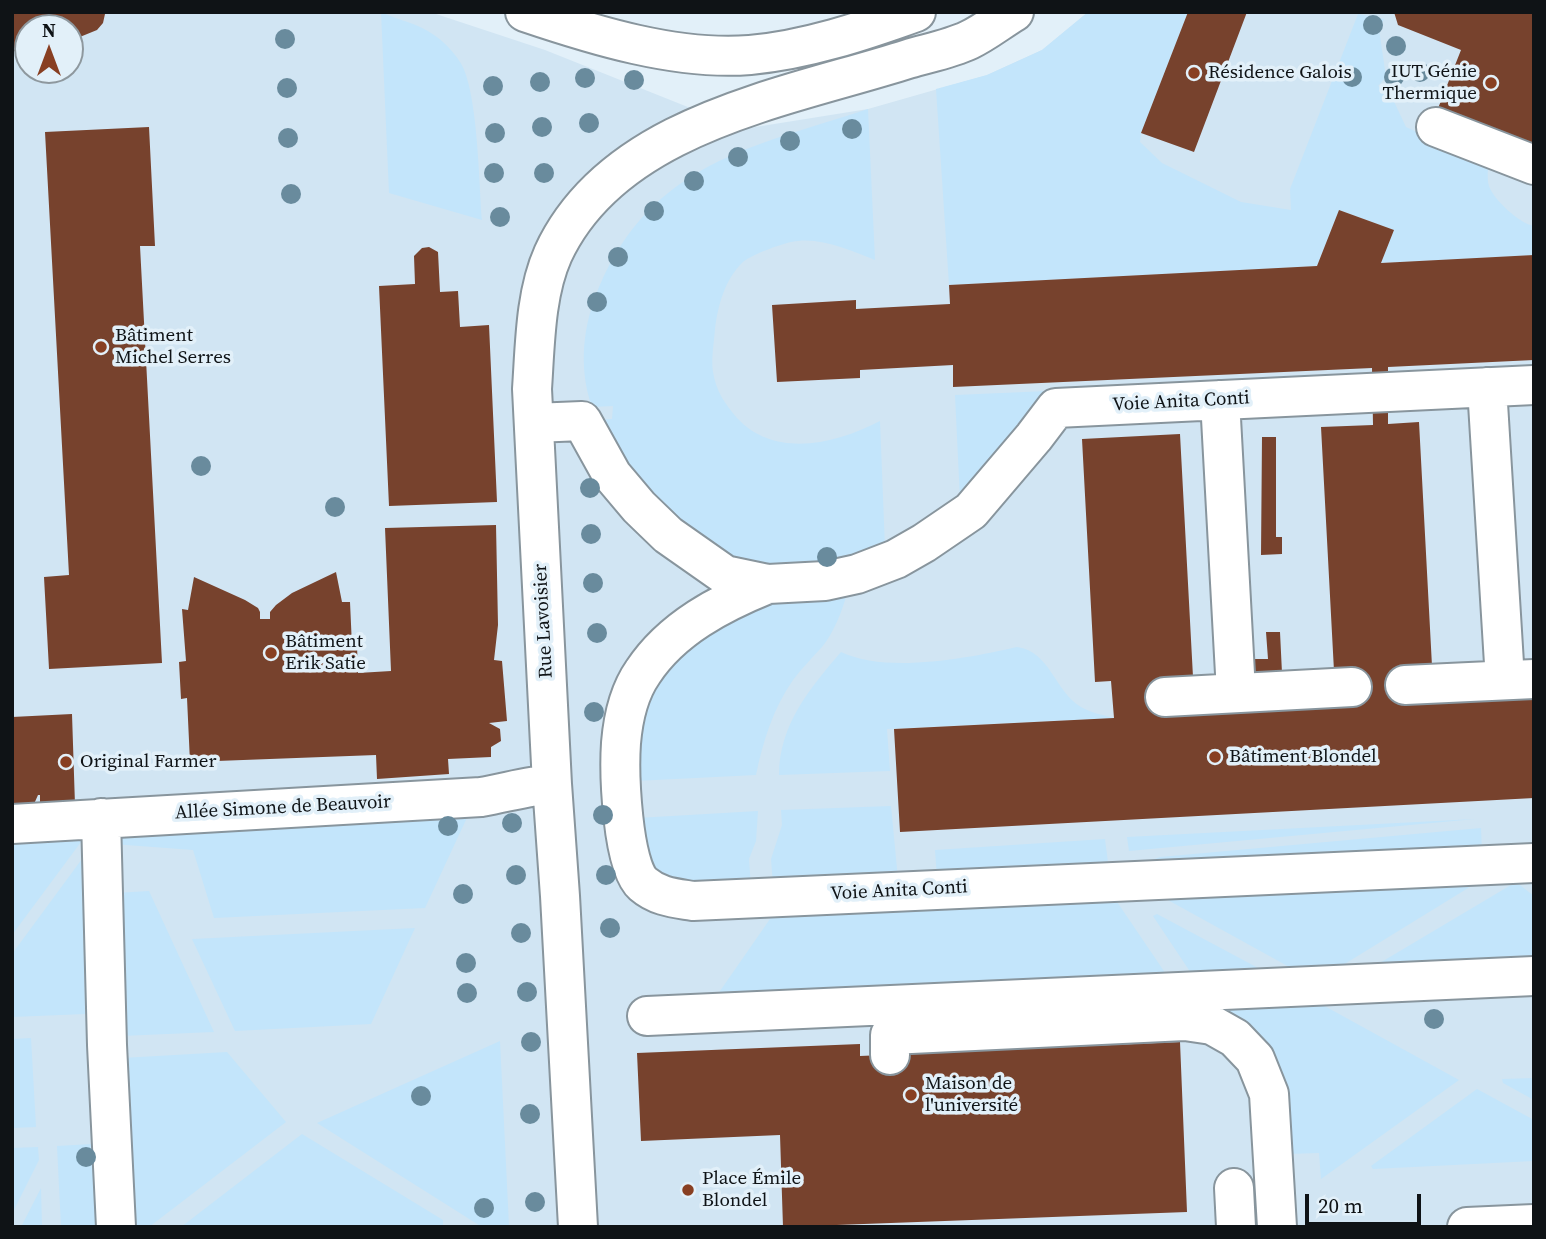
<!DOCTYPE html>
<html>
<head>
<meta charset="utf-8">
<style>
  body { margin:0 }
  #map { position:relative; width:1546px; height:1239px; overflow:hidden; background:#e2f0f9; font-family:"Source Serif 4",serif }
  canvas { display:block }
  .frame { position:absolute; inset:0; border:14px solid #0f1316; pointer-events:none }
  .north { position:absolute; left:14px; top:14px; width:70px; height:70px; box-sizing:border-box; background:#e2f0f9; border:2px solid #8e989e; border-radius:50%; rotate:0deg; font-size:19px; font-weight:700; line-height:28px; text-align:center; color:#0f1316 }
  .north::after { content:''; display:block; margin:auto; width:24px; height:32px; background:#883f22; clip-path:polygon(50% 0,100% 100%,50% 72%,0 100%) }
  .scale { position:absolute; left:1305px; top:1194px; width:116px; height:32px; box-sizing:border-box; border:4px solid #0f1316; border-top:0; padding-left:9px; font-size:21px; line-height:24px; white-space:nowrap; color:#0f1316; -webkit-text-stroke:5px #e2f0f9; paint-order:stroke }
</style>
</head>
<body>
<div id="map">
<canvas width="1546" height="1239"></canvas>
<div class="frame"></div>
<div class="north">N</div>
<div class="scale">20 m</div>
</div>
<script>
const ctx = document.querySelector('canvas').getContext('2d');
ctx.lineJoin = 'round';
function fill(path, color) { ctx.fillStyle = color; ctx.fill(path, 'evenodd'); }
function trace(path, color, width, dash) { ctx.strokeStyle = color; ctx.lineWidth = width; ctx.lineCap = dash ? 'butt' : 'round'; ctx.setLineDash(dash || []); ctx.stroke(path); }
function write(font, color, halo, rows, align = 'center') {
  ctx.font = font + ' "Source Serif 4",serif'; ctx.lineWidth = 7; ctx.setLineDash([]); ctx.textBaseline = 'middle'; ctx.strokeStyle = halo; ctx.fillStyle = color; for (const [text, x, y, turn = 0] of rows) {
    ctx.save(); ctx.translate(x, y); ctx.rotate((+turn || 0) * Math.PI / 180); ctx.textAlign = isNaN(turn) ? turn : align; if (halo) ctx.strokeText(text, 0, 0); ctx.fillText(text, 0, 0); ctx.restore();
  }
}
const built = new Path2D(`
  M12,12H430L545,50L743,129L868,109L987,75L1042,50L1088,12H1534V1227H12ZM28,28H70V70H28Z`);
const green = new Path2D(`
  M381,12C397,20 418,23 434,35C443,41 454,52 460,62C478,89 479,184 482,220L389,193Z
  M1088,12H1188L1141,133L1140,142L1162,163L1241,202L1291,210L1290,189L1358,14L1384,19L1379,29L1386,77L1378,86L1390,93L1406,127L1488,164C1488,171 1487,180 1489,186C1493,199 1520,224 1534,226V255L1381,263L1394,230L1339,210L1317,266L949,285L936,89L987,75L1042,50Z
  M868,109L875,260C852,251 823,238 798,241C785,242 753,254 743,262C725,279 718,305 715,329C714,343 711,358 713,372C716,391 725,404 737,418C775,459 836,444 880,421L885,548L862,557L801,566L744,565L667,522L597,420L612,419L613,406L592,407C578,367 583,325 599,287C652,163 752,147 868,109Z
  M1048,391L1013,446L960,500L955,395Z
  M847,593C842,612 834,632 822,647C812,658 802,668 793,680C773,709 763,741 756,775L635,781V748L649,687L692,642L769,600Z
  M1017,647C1051,652 1054,691 1081,707C1091,713 1103,715 1114,718L887,729L890,771L779,775C779,725 810,688 841,652C887,674 969,658 1017,647Z
  M891,806L898,879L773,885L771,859L782,825L781,810Z
  M471,809L425,908L214,918L193,850L113,844L112,825Z
  M758,811L756,841L749,859L751,887L691,889L654,871L637,818Z
  M1475,819L1129,851L1127,837Z
  M1481,828L1482,853L1148,868L1149,861L1160,857Z
  M80,829L81,842L12,935V832Z
  M1105,839L1109,870L937,878L935,850Z
  M82,859L85,1014L12,1017V954Z
  M1486,877L1330,973L1302,974L1157,894Z
  M1516,882L1534,896V962L1368,970Z
  M149,891L214,1032L121,1036L115,893Z
  M1111,893L1170,980L719,1000L720,991L770,919L775,909Z
  M1157,914L1260,969L1195,979L1153,916Z
  M415,928L371,1024L235,1031L192,939Z
  M1310,998L1459,1080L1321,1179L1319,1153L1287,1154L1209,1010Z
  M31,1038L36,1127L12,1128V1039Z
  M500,1041L509,1226L482,1227L317,1123Z
  M227,1052L286,1122L149,1227H129L122,1058Z
  M1534,1078V1100L1503,1083L1502,1079Z
  M1477,1089L1534,1120V1161L1373,1169L1371,1166Z
  M302,1134L443,1220V1227H181Z
  M92,1144L96,1227H61L57,1146Z
  M38,1147L39,1160L12,1214V1148Z
  M41,1188L42,1227H21Z`);
const building = new Path2D(`
  M12,12H105V14L103,23L97,30L70,41V28H28V52L12,51Z
  M1188,12H1247L1194,152L1141,133Z
  M1394,12H1534V153L1435,116L1461,50L1398,25Z
  M149,127L155,246H140L162,663L49,669L44,577L69,575L45,132Z
  M1339,210L1394,230L1381,263L1534,255V360L1388,367V424L1419,422L1432,666L1534,695V798L900,832L894,729L1114,718L1111,681L1095,682L1082,439L1180,434L1193,677L1334,671L1321,427L1373,425L1372,368L953,387V365L860,370V378L777,382L772,305L856,300V309L950,304L949,285L1317,266Z
  M429,247L438,252L440,292L458,291L460,327L489,325L497,502L389,506L379,286L415,284L414,256L422,248Z
  M1262,437H1276V537H1282V554L1261,555Z
  M496,525L498,625L494,660L502,661L507,721L489,723L500,729L501,741L491,747V757L448,759L449,774L377,779L376,755L190,762L187,698L181,699L179,662L186,661L182,609L188,610L194,577L245,600L258,608L260,612V619H270V612L276,605L292,593L336,572L342,602H350L352,646H357L358,673L391,671L385,528Z
  M1266,632H1280L1282,673L1250,674L1249,659H1268Z
  M72,714L75,805L40,806V795H38L34,804L14,807L12,717Z
  M1180,1042L1187,1212L783,1227L780,1135L641,1141L637,1053L860,1044V1056Z`);
const minor = new Path2D(`
  M525,12C593,35 677,61 750,55C806,50 863,31 916,12
  M1436,127L1534,165
  M1487,387L1505,680
  M1220,400L1236,692
  M534,423L582,421L612,475L639,507L668,535L725,575L768,584L825,581L857,574L896,559L924,543L971,511L1034,437L1056,408L1534,385
  M768,584C721,603 672,628 643,672C629,692 623,719 621,743C619,772 622,866 643,884C658,897 675,898 693,901L1534,863
  M1405,685L1534,679
  M1165,697L1352,687
  M101,818L107,1045L116,1227
  M12,824L481,797C505,793 528,786 552,784
  M647,1016L1534,976
  M890,1055V1035L1185,1021L1212,1025L1235,1038L1255,1059L1269,1094L1277,1227
  M1234,1188L1236,1227
  M578,1227L560,896L552,784L532,389C535,346 535,294 553,254C613,124 786,98 908,59C928,53 950,49 969,40C984,33 999,21 1014,12
  M1467,1227L1534,1224`);
const trees = [
  [1373,25],
  [285,39],
  [1396,46],
  [1420,72],
  [1352,77],
  [1394,77],
  [585,78],
  [634,80],
  [540,82],
  [493,86],
  [287,88],
  [589,123],
  [542,127],
  [852,129],
  [495,133],
  [288,138],
  [790,141],
  [738,157],
  [494,173],
  [544,173],
  [694,181],
  [291,194],
  [654,211],
  [500,217],
  [618,257],
  [597,302],
  [201,466],
  [590,488],
  [335,507],
  [591,534],
  [827,557],
  [593,583],
  [597,633],
  [594,712],
  [603,815],
  [512,823],
  [448,826],
  [516,875],
  [606,875],
  [463,894],
  [610,928],
  [521,933],
  [466,963],
  [527,992],
  [467,993],
  [1434,1019],
  [531,1042],
  [421,1096],
  [530,1114],
  [86,1157],
  [535,1202],
  [484,1208]
];
const markers = [
  [1194,73,7,"#883f22"],
  [1491,83,7,"#883f22"],
  [101,347,7,"#883f22"],
  [271,653,7,"#883f22"],
  [1215,757,7,"#883f22"],
  [66,762,7,"#883f22"],
  [911,1095,7,"#883f22"],
  [688,1190,7,"#883f22"]
];
const poiNames = [
  ["IUT Génie",1477,72,"right"],
  ["Thermique",1477,94,"right"],
  ["Résidence Galois",1208,73],
  ["Bâtiment",115,336],
  ["Michel Serres",115,358],
  ["Bâtiment",285,642],
  ["Erik Satie",285,664],
  ["Bâtiment Blondel",1229,757],
  ["Original Farmer",80,762],
  ["Maison de",925,1084],
  ["l'université",925,1106],
  ["Place Émile",702,1179],
  ["Blondel",702,1201]
];
const streetNames = [
  ["Voie Anita Conti",1181,402,-3],
  ["Rue Lavoisier",544,621,-93],
  ["Allée Simone de Beauvoir",283,808,-3],
  ["Voie Anita Conti",899,891,-3]
];
fill(built, '#d1e5f3');
fill(green, '#c3e5fb');
fill(building, '#77422d');
trace(minor, '#88959d', 42);
trace(minor, '#fff', 38);
ctx.fillStyle = '#698b9d';
for (const [x, y] of trees) { ctx.beginPath(); ctx.arc(x, y, 10, 0, 2 * Math.PI); ctx.fill(); }
for (const [x, y, r, color] of markers) { const dot = new Path2D(); dot.arc(x, y, r, 0, 2 * Math.PI); ctx.fillStyle = color; ctx.fill(dot); trace(dot, '#e2f0f9', 2.5); }
write('19px', '#0f1316', '#e2f0f9', poiNames, 'left');
write('19px', '#0f1316', '#e2f0f9', streetNames);
</script>
</body>
</html>
